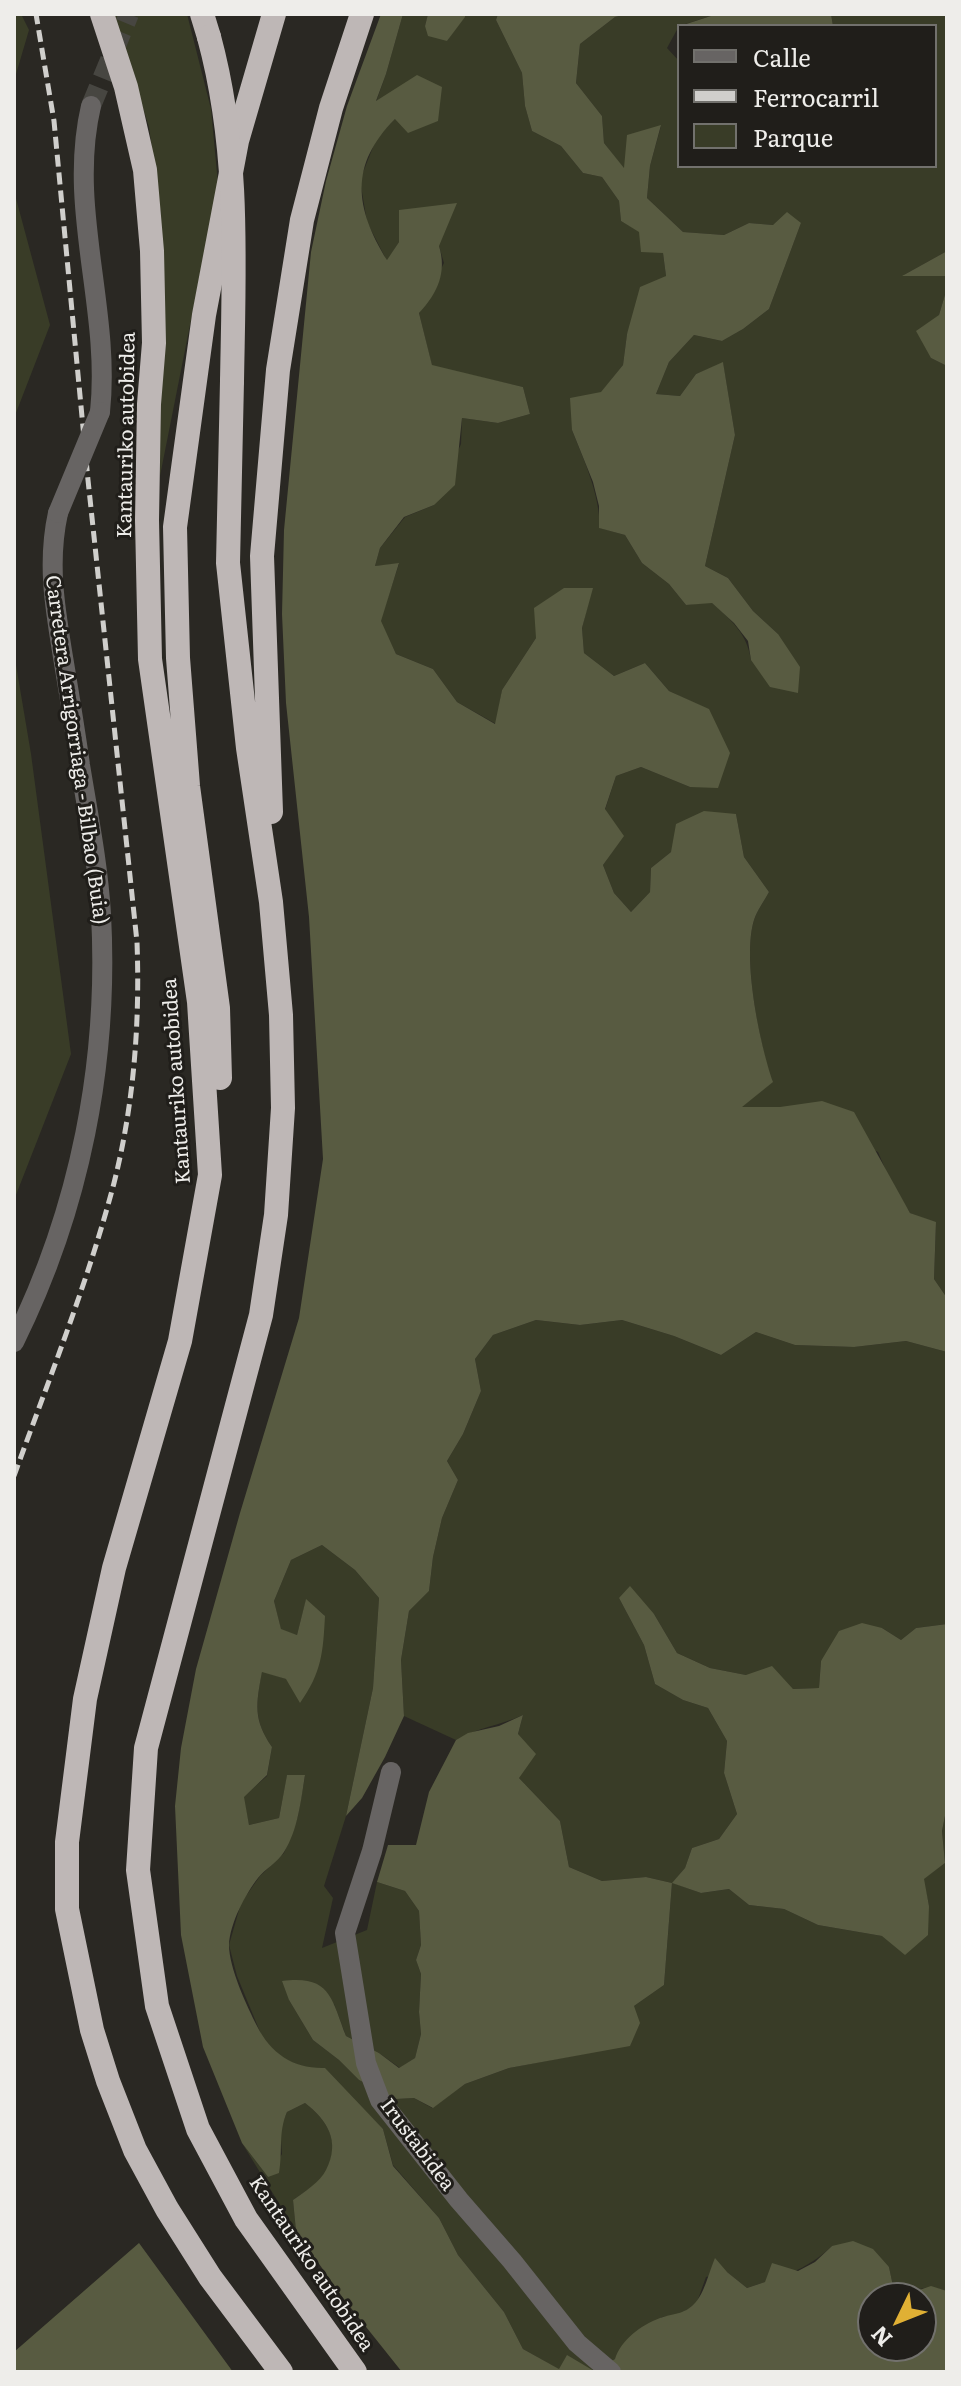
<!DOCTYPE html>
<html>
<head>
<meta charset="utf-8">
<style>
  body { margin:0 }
  #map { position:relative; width:961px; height:2386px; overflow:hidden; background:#2a2823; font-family:Literata,serif }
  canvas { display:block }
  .frame { position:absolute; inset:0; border:16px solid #eeedea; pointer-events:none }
  .legend { position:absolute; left:677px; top:24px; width:260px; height:144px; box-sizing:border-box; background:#201e1a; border:2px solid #72716d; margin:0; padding:10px 14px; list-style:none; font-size:24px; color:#eeedea }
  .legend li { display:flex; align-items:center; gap:16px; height:40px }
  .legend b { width:40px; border:2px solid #72716d }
  .north { position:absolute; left:857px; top:2282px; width:80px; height:80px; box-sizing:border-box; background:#201e1a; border:2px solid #72716d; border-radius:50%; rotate:227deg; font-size:22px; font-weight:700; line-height:32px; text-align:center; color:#eeedea }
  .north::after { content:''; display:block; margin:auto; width:28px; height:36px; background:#e0b034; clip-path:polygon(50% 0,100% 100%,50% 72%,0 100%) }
</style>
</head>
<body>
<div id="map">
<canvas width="961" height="2386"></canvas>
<div class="frame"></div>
<ul class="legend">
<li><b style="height:10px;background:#676463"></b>Calle</li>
<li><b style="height:10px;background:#d0cfcc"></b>Ferrocarril</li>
<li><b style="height:22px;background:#393c27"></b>Parque</li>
</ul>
<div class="north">N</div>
</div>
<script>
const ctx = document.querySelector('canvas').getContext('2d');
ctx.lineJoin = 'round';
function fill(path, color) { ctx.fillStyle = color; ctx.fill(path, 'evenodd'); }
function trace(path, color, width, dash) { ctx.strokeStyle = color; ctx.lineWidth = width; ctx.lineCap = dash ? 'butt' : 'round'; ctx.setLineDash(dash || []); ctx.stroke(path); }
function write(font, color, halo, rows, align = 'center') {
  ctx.font = font + ' Literata,serif'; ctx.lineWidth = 6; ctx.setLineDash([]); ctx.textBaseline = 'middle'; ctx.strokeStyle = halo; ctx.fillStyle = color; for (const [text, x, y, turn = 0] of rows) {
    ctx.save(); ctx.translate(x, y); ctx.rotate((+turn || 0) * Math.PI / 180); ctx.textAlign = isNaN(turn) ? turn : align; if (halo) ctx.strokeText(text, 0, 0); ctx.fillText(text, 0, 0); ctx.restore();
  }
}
const green = new Path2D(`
  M14,14H21L29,30L14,81Z
  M108,14H187L211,109L218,184L160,476L161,216L149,127L125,51Z
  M403,14H428L425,26L447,41L465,14H498L496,20L522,73L525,106L532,131L561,146L583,173L602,177L619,201L621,221L639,231L663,253L666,276L627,334L623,365L572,430C585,463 599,492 600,528L625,535L642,563L669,584L686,605L711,602C731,620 747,633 751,660L778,634L753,611L728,578L705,566L735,435L723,363L696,374L680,396L656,394L669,362L694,335L722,341L743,329L769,309L801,223L773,225L749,223L724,235L683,232L647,198L650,166L661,126L624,169L604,143L602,116L576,83L580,44L615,17L627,14H717L679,26L667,48L679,61V166H935V26H833L831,14H947V251L904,275L947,276V288L939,315L931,358L947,366V1298L934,1279L936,1223L910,1213L890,1180L878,1152L780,1107H741L772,1082C760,1043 742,959 754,920C757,911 764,901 769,892L744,857L736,814L671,852L651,868L650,892L631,912L614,893L603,865L623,836L605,810L616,776L641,767L690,787L709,710L669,691L645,663L614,676L584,653L582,628L592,588L536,638L502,690L496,724L457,702L433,669L396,654L380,621L399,564L375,566L380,548L405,517L434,505L461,444L462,418L498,423L530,414L523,387L432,366L419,313L444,263L439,246L399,242L387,261L367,222L360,180L377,137L395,119L418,76L376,102L386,74Z
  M14,191L50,325L14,418Z
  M14,653L31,754L71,1054L14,1200Z
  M536,1320L580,1325L622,1320L674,1336L721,1355L756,1332L795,1345L854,1347L906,1341L947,1352V1624L916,1628L901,1640L882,1628L821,1661L819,1688L793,1689L746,1675L710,1668L677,1653L654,1614L619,1598L644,1645L655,1684L683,1700L708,1708L727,1741L724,1773L737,1814L719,1839L692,1848L685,1868L673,1883L701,1893L729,1889L749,1905L784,1909L818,1925L882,1936L929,1906L923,1879L945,1863L942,1831L947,1806V2291C933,2287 918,2284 909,2298H902L893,2286L889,2267L832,2246C806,2271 780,2277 747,2288L727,2272L706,2277L697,2302L681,2315L662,2317L615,2359L594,2371L560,2370L523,2349L504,2312L458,2255L439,2218L393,2165L383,2129L358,2104L309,2069L281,2058L263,2039L237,1976L229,1945L241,1903L260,1876L284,1853L298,1816L305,1776H287L279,1818L249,1825L243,1797L267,1776L272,1747C253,1719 256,1704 262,1671L286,1679L324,1615L306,1600L297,1635L281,1630L274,1601L291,1560L322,1545L355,1570L379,1598L373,1688L346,1816L324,1886L333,1898L322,1948L367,1930L377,1882L405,1891L419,1911L421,1945L416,1960L421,1974L419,2012L421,2034L415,2058L400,2068L379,2053L346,2036L334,2004L289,2000L313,2040L339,2060L359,2080L396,2099L414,2098L432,2108L465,2084L509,2068L630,2045L634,2006L664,1985L672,1883L646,1877L602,1881L569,1867L560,1821L519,1778L518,1734L523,1715C501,1725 476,1728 456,1740L404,1716L401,1660L409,1611L429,1591L433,1557L442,1518L458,1480L447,1461L463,1434L481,1391L475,1359L493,1335Z
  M305,2103C327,2120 341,2141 327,2170C321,2182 304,2192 293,2200L296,2231L242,2143L268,2177L282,2154L280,2128L287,2112Z`);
const forest = new Path2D(`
  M381,14H403L386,74L376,101L417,75L442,87L438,121L408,133L395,119C349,165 355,208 387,260L399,242V210L457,203L439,246C447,272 438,293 419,313L432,365L523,387L530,414L498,423L462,418L455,485L434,505L404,517L380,548L375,566L399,563L381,621L396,654L433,669L457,702L495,724L502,690L536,638L534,608L564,588H593L582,628L584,653L614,676L645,663L669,691L709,709L730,753L718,788L690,787L641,767L616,776L605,809L624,836L603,865L614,893L631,912L650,892L651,868L671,852L676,824L704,811L736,814L744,857L769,892C764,901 757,911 754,920C742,959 760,1044 773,1082L742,1107H780L822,1101L854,1112L910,1213L936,1222L934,1279L947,1298V1352L906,1341L854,1347L795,1345L756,1332L721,1355L674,1336L622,1320L580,1325L536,1320L493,1335L475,1359L481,1391L463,1434L447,1461L458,1480L442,1518L433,1557L429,1591L409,1611L401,1660L404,1716L385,1757L362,1798L346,1816L373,1688L379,1598L355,1570L322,1545L291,1560L274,1601L281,1629L297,1635L306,1599L325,1616C323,1652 322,1672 300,1703L286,1679L262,1672C256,1704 253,1719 272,1747L267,1775L244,1797L249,1825L279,1818L287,1775H305C301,1800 298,1830 284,1852C278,1862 265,1869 258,1878C245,1895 230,1923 229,1945C229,1968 247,2006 257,2026C271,2054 294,2069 325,2068L383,2129L393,2166L439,2218L458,2255L504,2312L523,2349L559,2369L567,2355L594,2371L615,2359C621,2340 641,2325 660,2318C674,2313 683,2315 694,2304C704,2295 709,2272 715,2258L727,2272L747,2288L765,2282L772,2263L798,2271L815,2262L832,2246L853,2241L873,2249L889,2267L893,2286L902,2298H873V2346H921V2298H909L913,2292L931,2286L947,2291V2372H402L343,2298L296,2231L293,2200C304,2192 320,2182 326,2170C341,2141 327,2120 305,2103L287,2112C278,2132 283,2151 279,2173L268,2177L242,2143L203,2047L181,1935L175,1806L181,1748L196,1669L240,1513L299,1318L323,1159L309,917L286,703L282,614L284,530L311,252L326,181L347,106Z
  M428,14H465V17L447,41L428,36L425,26Z
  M498,14H627L615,17L580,44L576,83L602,116L604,143L624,168L627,135L661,125L650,166L647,198L683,232L724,235L749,223L773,225L787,212L801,223L769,309L743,329L722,341L694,335L669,362L656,394L680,396L696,374L723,362L735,435L705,566L728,578L753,611L778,634L800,667L798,693L770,687L751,660L748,641L734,623L712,603L686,605L669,584L642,563L625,535L599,528V506L593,482L572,430L570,398L601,392L623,365L627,334L640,287L666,276L663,253L641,252L639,232L621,221L619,201L602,177L583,173L561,146L532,131L525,106L522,73L496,20Z
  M717,14H831L833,26H680Z
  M947,251V276H902Z
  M947,288V366L931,358L916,331L939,315Z
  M630,1586L654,1614L677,1653L710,1668L746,1675L772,1666L793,1689L819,1688L821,1661L839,1631L862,1623L882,1628L901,1640L916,1628L947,1624V1806L942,1831L945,1863L924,1879L929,1906L928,1935L905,1955L882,1936L818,1925L784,1909L749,1905L729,1889L701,1893L672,1883L664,1985L634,2006L640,2023L630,2046L509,2068L465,2084L433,2108L414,2098L396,2099L359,2080L339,2060L313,2040L289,2000L282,1981C330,1975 331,1997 346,2036L379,2053L399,2068L415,2058L421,2034L419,2012L421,1974L416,1960L421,1945L419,1911L405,1891L377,1882L388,1845H416L429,1792L456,1740L468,1733L499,1726L523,1715L518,1734L536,1754L519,1778L560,1821L569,1867L602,1881L646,1877L672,1883L685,1868L692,1848L719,1839L737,1814L724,1773L727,1741L708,1708L683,1700L655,1684L644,1645L619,1598Z
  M139,2243L233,2372H14V2352Z`);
const minorTunnel = new Path2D(`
  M91,106L129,14`);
const minor = new Path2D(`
  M91,106C67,208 111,309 100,412
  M14,1342C80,1209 109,1062 101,914C98,864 88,814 80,765C75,729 69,693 63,657C55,608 47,563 58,513
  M391,1772L372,1851L345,1933L366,2063L380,2100L459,2200L512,2261L577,2343L611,2372`);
const highway = new Path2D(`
  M102,14L126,87L145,170L152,251L154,343L149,404L147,520L150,659L199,1002L210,1175L180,1341L114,1568L85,1699L67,1842V1909L92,2030L108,2081L135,2150L167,2209L210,2277L281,2372
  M202,14L209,37
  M232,381L228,563L248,748L271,902L281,1015L283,1108L276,1215L261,1315L146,1748L138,1870L157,2006L198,2129L246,2219L355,2372
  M271,812L262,556L278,370L302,220L331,108L362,14
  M220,1078L218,1008L188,786L178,658L175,527L204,315L237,141L274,14`);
const rail = new Path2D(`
  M14,1476C49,1379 88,1282 114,1183C134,1104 140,1022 137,942L88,480L54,121L36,14`);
const minorBridge = new Path2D(`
  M58,513L100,412`);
const highwayBridge = new Path2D(`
  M209,37C240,151 234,264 232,381`);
const streetNames = [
  ["Kantauriko autobidea",127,435,-89],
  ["Carretera Arrigorriaga - Bilbao (Buia)",76,750,82],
  ["Kantauriko autobidea",177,1081,-94],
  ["Irustabidea",417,2145,53],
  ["Kantauriko autobidea",311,2264,56]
];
fill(green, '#393c27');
fill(forest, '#585b41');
trace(minorTunnel, '#474641', 20, [20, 10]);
trace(minor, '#676463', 20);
trace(highway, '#beb7b6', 24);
trace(rail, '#d0cfcc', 5, [12, 6]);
trace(minorBridge, '#676463', 20);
trace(highwayBridge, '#beb7b6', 24);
write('20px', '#eeedea', '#201e1a', streetNames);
</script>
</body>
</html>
